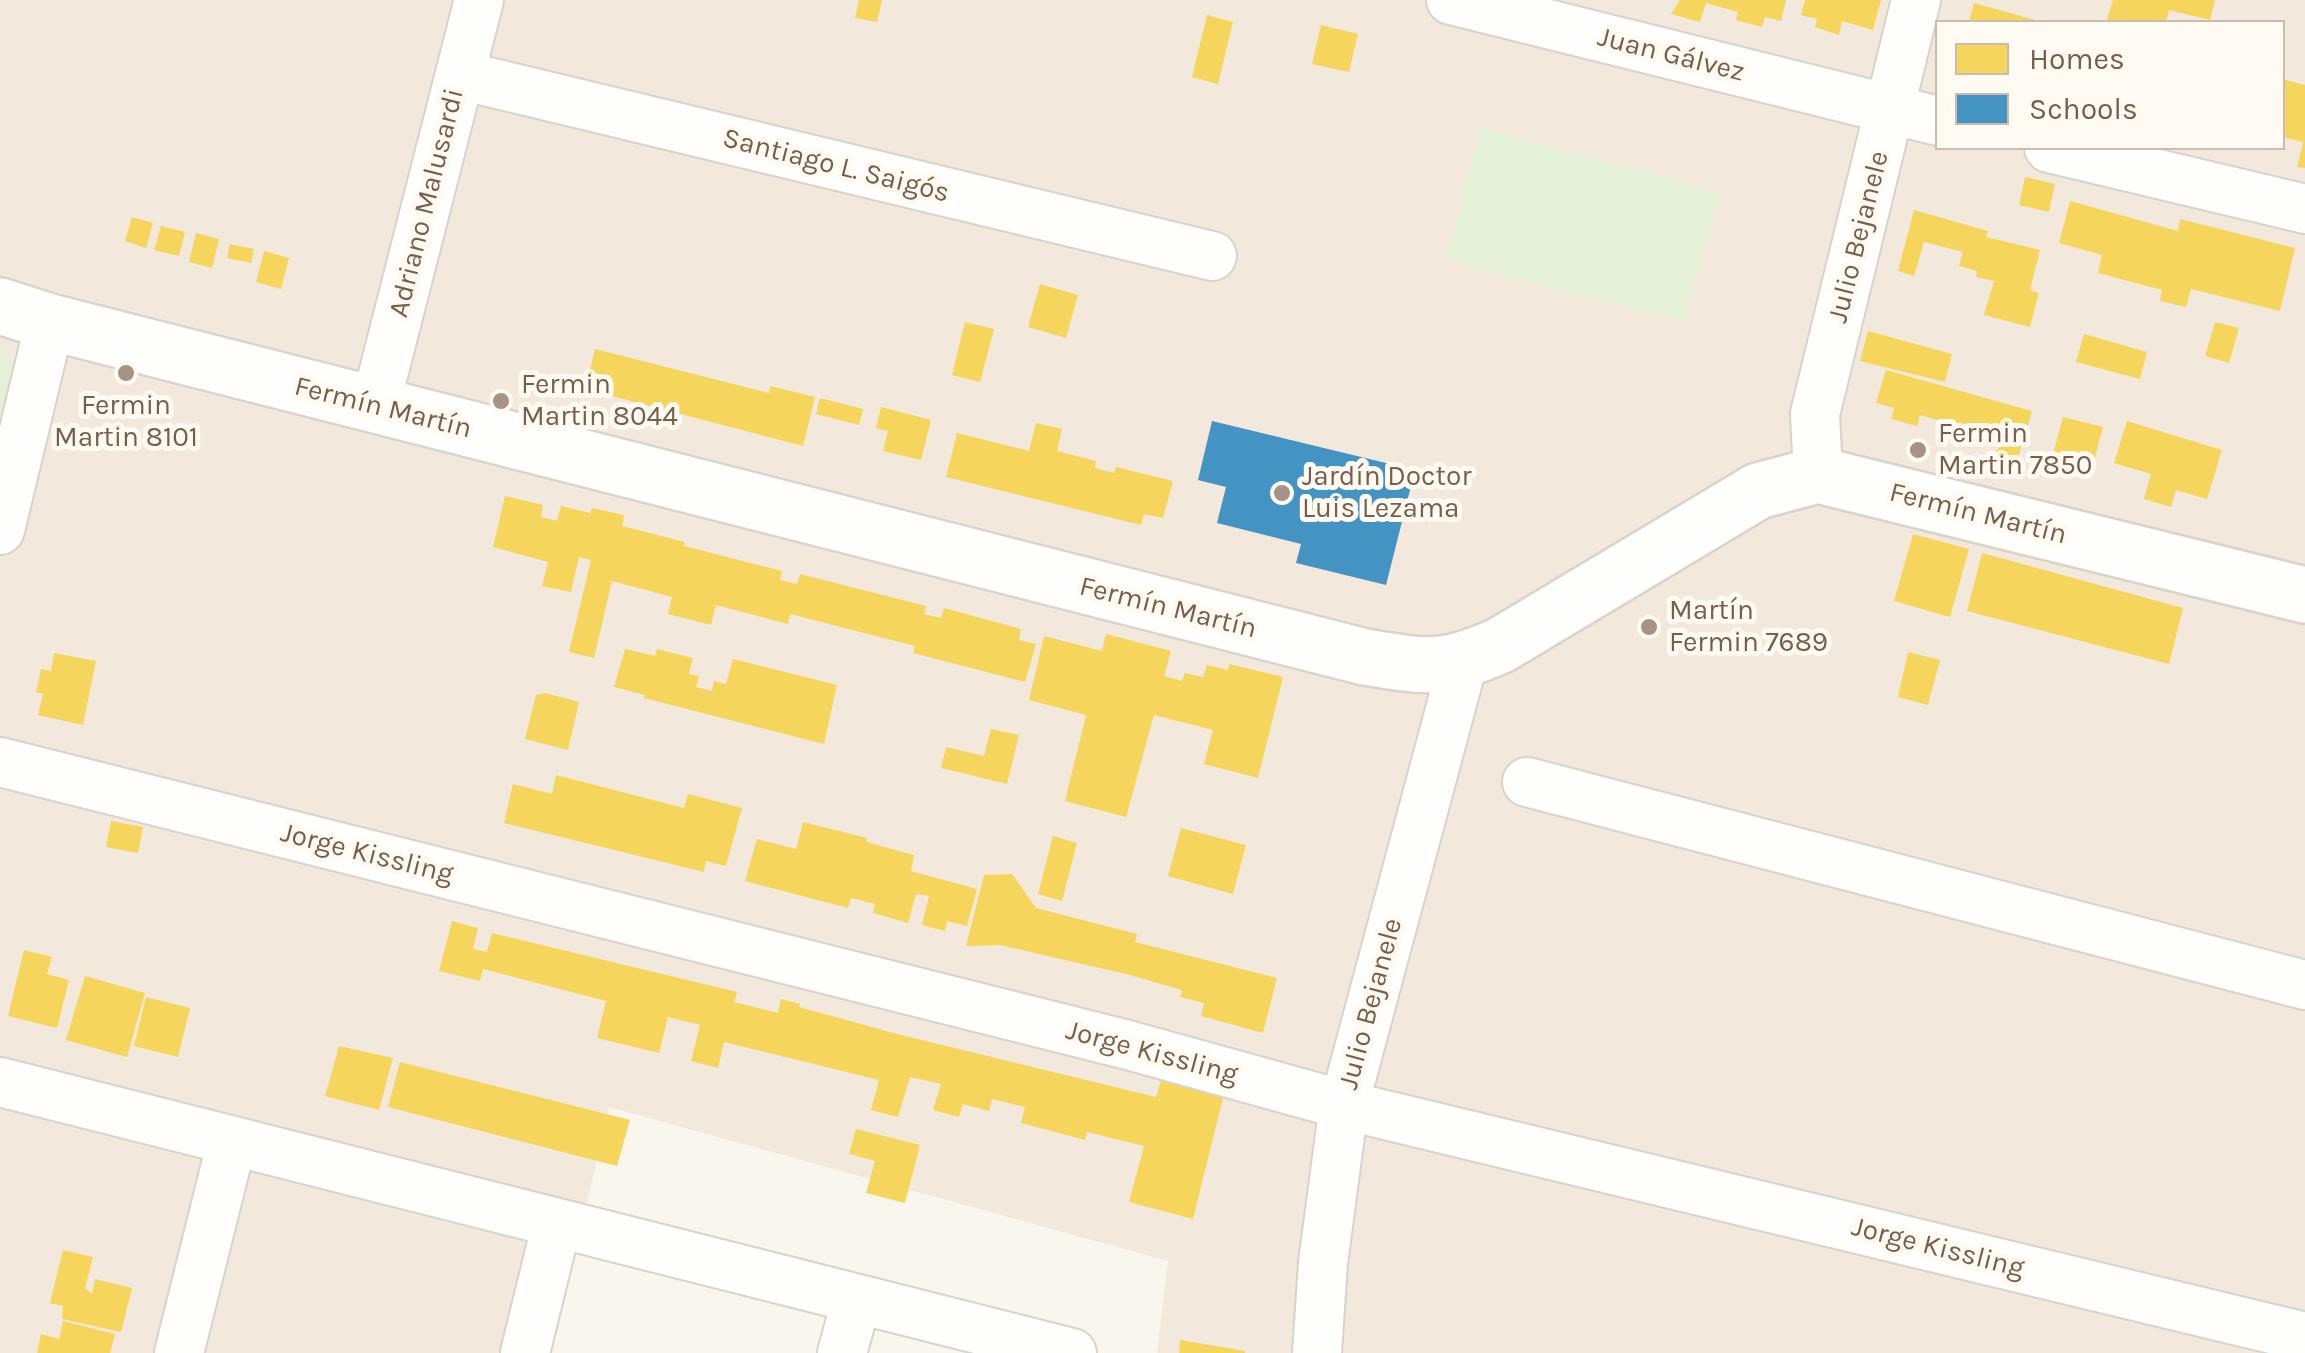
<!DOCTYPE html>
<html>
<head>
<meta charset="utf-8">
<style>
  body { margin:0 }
  #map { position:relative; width:2305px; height:1353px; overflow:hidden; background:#f9f6ee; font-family:Karla,sans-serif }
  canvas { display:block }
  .legend { position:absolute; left:1935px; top:20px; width:350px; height:130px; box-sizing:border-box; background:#fffaf2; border:2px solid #cabcb0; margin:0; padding:12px 18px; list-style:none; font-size:30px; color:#7a5e4c }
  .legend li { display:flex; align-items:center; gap:20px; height:50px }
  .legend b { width:50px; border:2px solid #cabcb0 }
</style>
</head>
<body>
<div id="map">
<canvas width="2305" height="1353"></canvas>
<ul class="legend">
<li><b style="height:28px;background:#f6d55c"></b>Homes</li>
<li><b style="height:28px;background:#4393c3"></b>Schools</li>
</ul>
</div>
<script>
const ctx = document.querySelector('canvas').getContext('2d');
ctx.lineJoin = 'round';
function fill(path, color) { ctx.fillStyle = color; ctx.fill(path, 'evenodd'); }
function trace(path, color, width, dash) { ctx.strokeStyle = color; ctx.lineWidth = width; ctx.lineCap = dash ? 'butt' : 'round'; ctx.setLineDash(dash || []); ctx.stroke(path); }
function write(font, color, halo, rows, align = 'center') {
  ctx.font = font + ' Karla,sans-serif'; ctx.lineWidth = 10; ctx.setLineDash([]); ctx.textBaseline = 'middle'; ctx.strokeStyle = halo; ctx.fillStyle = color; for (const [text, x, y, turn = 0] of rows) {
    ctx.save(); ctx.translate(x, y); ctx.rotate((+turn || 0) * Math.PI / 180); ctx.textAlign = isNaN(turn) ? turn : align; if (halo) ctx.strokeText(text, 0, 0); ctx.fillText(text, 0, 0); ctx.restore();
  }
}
const residential = new Path2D(`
  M0,0H2305V1353H1157L1168,1261L609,1107L552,1353H0ZM1938,22H2282V148H1938Z`);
const green = new Path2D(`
  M1479,127L1720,192L1684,322L1446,260Z
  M0,350C35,370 8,426 0,456Z`);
const homes = new Path2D(`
  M859,0H882L877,22L855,18Z
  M1680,0H1786L1781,21L1765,17L1762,27L1736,20L1738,12L1706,3L1700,22L1671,14Z
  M1805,0H1881L1873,30L1842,21L1839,35L1815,27L1817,19L1801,15Z
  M2113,0H2215L2210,20L2169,10L2166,22H2106Z
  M1974,3L2039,21V22H1969Z
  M1207,15L1233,22L1218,84L1192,77Z
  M1321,25L1358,34L1349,72L1312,64Z
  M2282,79L2305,85V168L2297,167L2303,142L2282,137Z
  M2025,177L2055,184L2049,212L2019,205Z
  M2070,201L2178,231L2180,219L2295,248L2280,311L2191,289L2186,307L2160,301L2162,290L2098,273L2102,255L2059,243Z
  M1914,210L1988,231L1986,237L2040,250L2030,290L2039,293L2030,327L1984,315L1994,281L1976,277L1977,271L1959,266L1963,252L1924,242L1914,276L1898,271Z
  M132,217L153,223L146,248L125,241Z
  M161,226L185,232L179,256L154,250Z
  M196,233L219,239L212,268L189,262Z
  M230,244L254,249L251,263L227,258Z
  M264,251L289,258L281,289L256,282Z
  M1040,284L1078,295L1066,338L1028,327Z
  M965,322L994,329L980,382L952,375Z
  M2215,322L2239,328L2229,363L2205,356Z
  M1868,331L1952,354L1945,382L1860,361Z
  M2084,334L2147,352L2140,379L2076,362Z
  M595,349L769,393L770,386L815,397L803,446L585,389Z
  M1886,370L2032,411L2015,468L1990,462L2000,445L1990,442L1992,431L1973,426L1970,438L1946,431L1948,423L1920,415L1917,426L1891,419L1894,408L1876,403Z
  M820,398L863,409L859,425L816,414Z
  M881,407L931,420L921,460L883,451L888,431L876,428Z
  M2063,417L2103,427L2092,468L2052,458Z
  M2127,421L2222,450L2207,499L2176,490L2171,507L2144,499L2151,474L2114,463Z
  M1036,423L1062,429L1057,451L1096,461L1095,468L1114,473L1116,467L1173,481L1163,518L1144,514L1141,525L946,477L957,433L1029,451Z
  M505,496L543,505L541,517L557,521L561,506L590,513L592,508L624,515L622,526L685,542L684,546L782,571L780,580L797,584L800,574L926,606L924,614L941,618L944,608L1021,629L1019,640L1036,644L1025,682L913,653L915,646L790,614L788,624L716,605L711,625L668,614L672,597L612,581L594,658L569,652L591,560L579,557L571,592L542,586L548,562L493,547Z
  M1913,534L1969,549L1950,617L1894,601Z
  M1982,553L2183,608L2169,664L1967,611Z
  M1106,634L1171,651L1164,676L1182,681L1185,673L1203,677L1207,665L1228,670L1229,664L1283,677L1258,778L1204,764L1213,730L1154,715L1126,817L1065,801L1086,715L1029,700L1044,636L1102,651Z
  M625,649L655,656L657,649L693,658L689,674L699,676L696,687L712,691L714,681L726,684L733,659L837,685L824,744L644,698L645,695L614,687Z
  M1908,652L1940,660L1928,705L1898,697Z
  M54,653L96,661L83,725L38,715L43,694L36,692L41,669L51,671Z
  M545,693L579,702L568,750L525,739L536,695Z
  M991,729L1019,735L1007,784L941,768L946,747L984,756Z
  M556,775L684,808L688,794L742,808L726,866L706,861L704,872L504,823L513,784L552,794Z
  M111,821L143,827L138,853L106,847Z
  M803,822L867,838L866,842L914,855L911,871L977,889L967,926L947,921L945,931L922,925L929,896L916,894L908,923L873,913L875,904L851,898L848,908L745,881L757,839L796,849Z
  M1181,828L1246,845L1233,894L1168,876Z
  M1053,836L1077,843L1062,901L1038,894Z
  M1012,874L1036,908L1137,934L1135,942L1277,978L1263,1033L1201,1016L1204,1003L1180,997L1182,990L1126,974L1000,945L966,946L984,875Z
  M452,921L478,928L473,949L487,952L492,933L737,992L734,1002L778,1013L781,999L800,1004L799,1007L897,1034L1156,1097L1161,1080L1224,1094L1193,1219L1129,1202L1144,1146L1087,1132L1085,1140L1021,1123L1025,1107L992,1099L989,1111L963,1104L959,1117L933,1110L941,1084L910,1077L898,1117L871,1110L879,1080L724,1042L718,1068L691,1061L700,1025L668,1017L659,1053L597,1038L606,1001L483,969L480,981L439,971Z
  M24,950L52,957L47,974L69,980L57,1028L8,1016Z
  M85,976L145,993L127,1057L66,1040Z
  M146,997L190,1008L178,1057L134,1046Z
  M339,1046L393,1058L379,1110L325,1096Z
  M400,1062L630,1120L617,1166L388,1107Z
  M856,1129L920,1145L905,1203L866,1193L875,1161L849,1154Z
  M63,1250L93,1257L85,1288L92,1294L95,1279L132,1288L121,1332L62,1319L63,1306L50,1303Z
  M63,1321L115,1334L110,1353H37L41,1334L59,1339Z
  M1180,1340L1245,1351V1353H1179Z`);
const schools = new Path2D(`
  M1212,421L1415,470L1386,585L1296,563L1301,544L1217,523L1226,487L1198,480Z`);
const minor = new Path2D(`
  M1451,0L1938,121
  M460,75L1212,256
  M2049,148L2305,209
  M375,406L479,0
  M1818,475L1815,414L1916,0
  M0,530L50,322
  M0,762L1128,1045L1344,1105L2305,1337
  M1527,782L2305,985
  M0,1082L1072,1353
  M179,1353L232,1141
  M525,1353L557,1223
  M842,1353L857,1299
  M1317,1353L1323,1263L1344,1105L1463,662`);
const secondary = new Path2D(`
  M0,306L50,322L1365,657C1425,667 1444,671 1501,645L1758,491L1818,475L2305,595`);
const markers = [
  [126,373,10,"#a69385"],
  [501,401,10,"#a69385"],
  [1918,450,10,"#a69385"],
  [1282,493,10,"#a69385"],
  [1649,627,10,"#a69385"]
];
const streetNames = [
  ["Juan Gálvez",1671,55,14],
  ["Santiago L. Saigós",836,166,14],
  ["Adriano Malusardi",427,203,-76],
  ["Julio Bejanele",1859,237,-76],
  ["Fermín Martín",383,408,14],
  ["Fermín Martín",1978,514,14],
  ["Fermín Martín",1168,608,14],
  ["Jorge Kissling",367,854,14],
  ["Julio Bejanele",1371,1004,-75],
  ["Jorge Kissling",1152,1053,15],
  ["Jorge Kissling",1938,1248,14]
];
const poiNames = [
  ["Fermin",521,385],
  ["Martin 8044",521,417],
  ["Fermin",126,406,"center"],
  ["Martin 8101",126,438,"center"],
  ["Fermin",1938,434],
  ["Martin 7850",1938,466],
  ["Jardín Doctor",1302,477],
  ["Luis Lezama",1302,509],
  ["Martín",1669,611],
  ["Fermin 7689",1669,643]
];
fill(residential, '#f2e9dc');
fill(green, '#e5f0d9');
fill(homes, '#f6d55c');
fill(schools, '#4393c3');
trace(minor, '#d9d3cc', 52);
trace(secondary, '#dad3cc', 60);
trace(minor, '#fefefc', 48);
trace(secondary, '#fefefc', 55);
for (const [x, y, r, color] of markers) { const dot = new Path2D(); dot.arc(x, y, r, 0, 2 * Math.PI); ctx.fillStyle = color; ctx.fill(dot); trace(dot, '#fffaf2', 4); }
write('28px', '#7a5e4c', '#fffaf2', streetNames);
write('28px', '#7a5e4c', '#fffaf2', poiNames, 'left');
</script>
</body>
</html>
